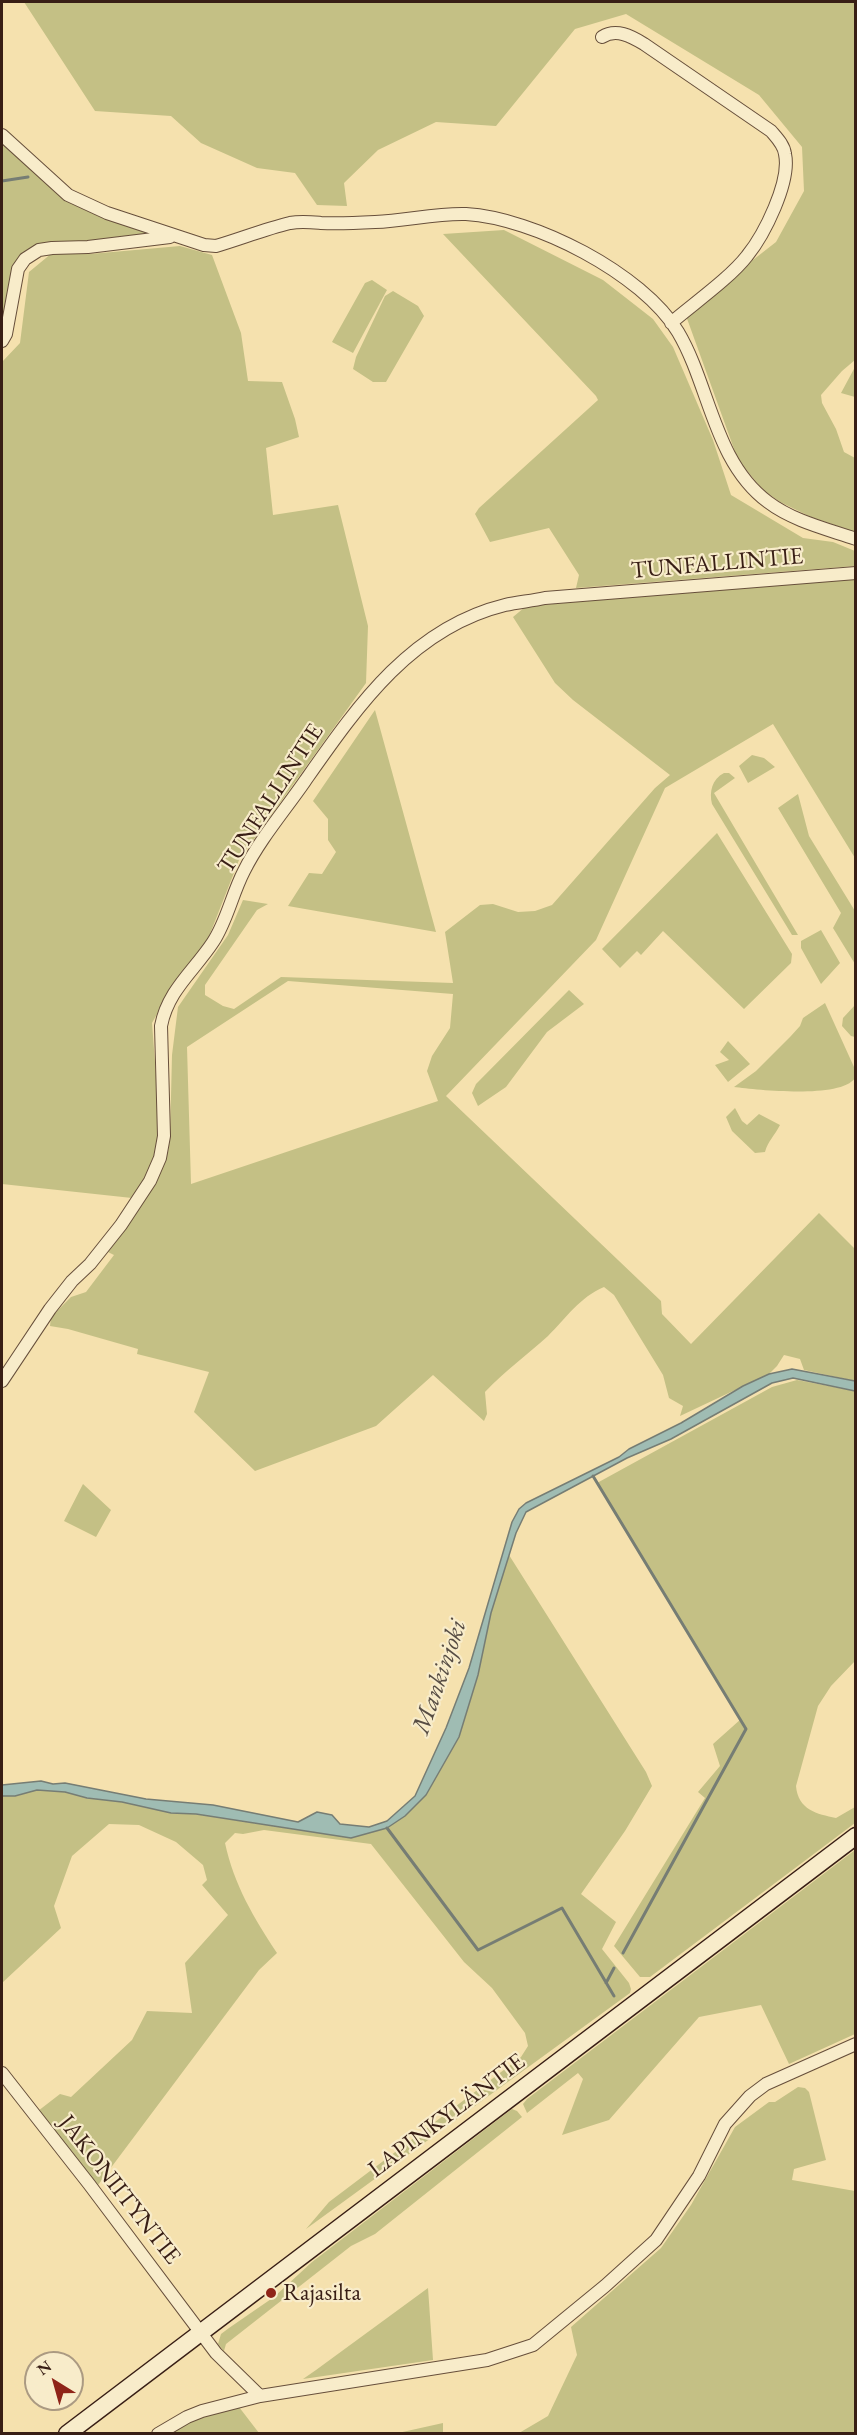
<!DOCTYPE html>
<html>
<head>
<meta charset="utf-8">
<style>
  body { margin:0 }
  #map { position:relative; width:857px; height:2435px; overflow:hidden; background:#f5e1ae; font-family:"EB Garamond",serif }
  canvas { display:block }
  .frame { position:absolute; inset:0; border:3px solid #381e15; pointer-events:none }
  .north { position:absolute; left:24px; top:2351px; width:60px; height:60px; box-sizing:border-box; background:#f8ecca; border:2px solid #ab9a82; border-radius:50%; rotate:323deg; font-size:16px; font-weight:700; line-height:24px; text-align:center; color:#381e15 }
  .north::after { content:''; display:block; margin:auto; width:21px; height:27px; background:#8f2418; clip-path:polygon(50% 0,100% 100%,50% 72%,0 100%) }
</style>
</head>
<body>
<div id="map">
<canvas width="857" height="2435"></canvas>
<div class="frame"></div>
<div class="north">N</div>
</div>
<script>
const ctx = document.querySelector('canvas').getContext('2d');
ctx.lineJoin = 'round';
function fill(path, color) { ctx.fillStyle = color; ctx.fill(path, 'evenodd'); }
function trace(path, color, width, dash) { ctx.strokeStyle = color; ctx.lineWidth = width; ctx.lineCap = dash ? 'butt' : 'round'; ctx.setLineDash(dash || []); ctx.stroke(path); }
function write(font, color, halo, rows, align = 'center') {
  ctx.font = font + ' "EB Garamond",serif'; ctx.lineWidth = 4.5; ctx.setLineDash([]); ctx.textBaseline = 'middle'; ctx.strokeStyle = halo; ctx.fillStyle = color; for (const [text, x, y, turn = 0] of rows) {
    ctx.save(); ctx.translate(x, y); ctx.rotate((+turn || 0) * Math.PI / 180); ctx.textAlign = isNaN(turn) ? turn : align; if (halo) ctx.strokeText(text, 0, 0); ctx.fillText(text, 0, 0); ctx.restore();
  }
}
const green = new Path2D(`
  M24,2H855V360L842,371L821,395L822,403L836,429L844,452L855,458V532L811,517L780,502L763,490L738,460L685,313L776,242L804,191L802,147L759,95L626,14L575,29L496,126L436,122L378,150L344,183L347,206L317,205L295,173L257,168L201,143L171,116L95,111Z
  M2,139L68,195L174,236L88,247L25,259L2,332Z
  M504,230L603,280L653,319L673,347L713,440L731,495L803,538L833,542L855,551V566L576,588L579,575L549,528L490,542L475,514L479,508L598,400L596,396L443,234Z
  M180,246L212,255L241,333L248,381L282,382L295,419L299,437L266,448L273,515L338,505L368,626L366,683L239,860L208,939L166,998L152,1023L161,1141L145,1179L132,1198L2,1184V362L20,343L29,272L52,253L90,254Z
  M372,280L387,290L353,353L332,342L365,283Z
  M393,291L418,306L424,316L386,382H373L353,369L356,357L385,296Z
  M855,367V397L841,393Z
  M855,578V858L773,724L665,788L596,940L446,1096L661,1301L662,1314L691,1344L819,1213L855,1249V1381L804,1370L800,1359L784,1355L777,1366L769,1374L680,1416L683,1406L669,1398L663,1375L614,1295L604,1287C580,1297 566,1318 548,1336C527,1355 505,1371 485,1392L487,1414L484,1421L433,1375L376,1426L255,1471L194,1412L209,1372L137,1354L138,1349L68,1329L50,1326L51,1317L71,1297L86,1292L114,1255L108,1252L145,1198L168,1152L170,1138L172,1055L178,1007L228,935L243,900L268,904L257,910L205,985V995L223,1006L234,1009L281,977L453,983L445,932L480,905L493,904L518,912L535,911L552,905L655,788L670,775L573,700L555,683L513,617L525,607L542,605ZM288,981L453,994L450,1028L432,1056L427,1071L438,1101L191,1184L187,1047Z
  M375,710L436,932L288,906L309,873L322,874L336,852L328,840V819L313,801Z
  M752,755L764,758L775,767L748,783L739,766Z
  M724,773H729L735,778L714,793L798,935H792L712,804C709,792 712,779 724,773Z
  M798,794L809,836L855,911V964L833,928L841,913L778,808Z
  M717,833L792,954L791,963L744,1009L663,931L641,955L637,951L620,968L602,949Z
  M821,930L840,963L821,984L801,948V941Z
  M569,990L584,1004L547,1032L506,1087L478,1106L472,1093L476,1084Z
  M825,1003L854,1067L855,1078C841,1099 758,1090 734,1087L756,1071L790,1037L800,1026L803,1018Z
  M855,1005V1037L851,1036L842,1026L843,1018Z
  M728,1041L750,1064L728,1082L715,1065L729,1060L720,1052Z
  M735,1108L742,1121L747,1125L759,1114L780,1125C775,1135 768,1141 765,1152L755,1153L732,1131L726,1117Z
  M797,1380L855,1391V1661L831,1686L818,1706L796,1786C798,1810 817,1814 836,1818L855,1807V1823L650,1977H640L614,1946L705,1798L698,1792L720,1766L713,1744L741,1719L597,1483L772,1387Z
  M83,1484L111,1510L96,1537L64,1521Z
  M509,1555L646,1772L652,1786L625,1831L581,1894L616,1922L602,1949L629,1983L631,1989L630,1993L306,2229L329,2202L521,2057L528,2046L525,2033L492,1988L464,1962L371,1844L264,1830L243,1834L235,1833L225,1843C234,1885 254,1918 277,1953L259,1970L98,2185L93,2182L38,2111L60,2094L71,2097L132,2040L147,2011L192,2013L185,1963L228,1915L202,1885L207,1880L203,1865L176,1842L139,1825L109,1824L72,1856L54,1906L61,1928L2,1983V1796H15L37,1790L65,1792L87,1798L122,1802L171,1813L195,1814L351,1838L387,1828L426,1795L459,1737L478,1675L491,1613Z
  M855,1850V2034L789,2064L761,2005L699,2017L609,2120L562,2135L583,2079L578,2073L527,2113L523,2104L527,2099Z
  M798,2087L805,2088L809,2092L826,2160L794,2169L792,2180L855,2191V2433H519L548,2416L577,2355L571,2327L661,2248L691,2205L735,2127L769,2102H775Z
  M512,2109L517,2111L522,2117L375,2234L351,2246L226,2344L224,2351L218,2344L221,2334L229,2328L274,2297L312,2262Z
  M428,2288L433,2360L303,2379L316,2370Z
  M239,2407L259,2433L164,2434L204,2415Z
  M443,2423V2433H398Z`);
const water = new Path2D(`
  M792,1369L855,1381V1391L793,1378L772,1383L671,1439L627,1458L526,1512L516,1533L491,1613L478,1675L459,1737L426,1795L405,1816L387,1828L351,1838L196,1814L171,1813L122,1802L87,1798L65,1792L37,1790L15,1796H2V1785L41,1781L53,1784L65,1783L146,1799L213,1805L298,1822L317,1812L332,1815L340,1824L369,1827L387,1821L415,1796L446,1728L469,1668L512,1522L519,1509L526,1503L619,1457L629,1449L681,1423L743,1386L769,1374Z`);
const stream = new Path2D(`
  M2,181L28,177
  M593,1476L746,1729L623,1953
  M387,1828L478,1950L562,1908L614,1996
  M606,1983L614,1968`);
const minor = new Path2D(`
  M602,37C616,28 631,36 644,44L771,131C777,138 784,145 785,154C791,182 764,235 747,256C730,278 693,304 671,323
  M2,135L68,195L107,213L204,245L216,246C240,239 265,229 290,223C301,221 310,222 321,223C339,224 357,223 375,222C406,221 435,213 466,214C534,218 642,273 678,332C710,386 714,462 768,502C793,521 827,529 856,539
  M2,341L6,334L18,269L25,259L39,250L52,248L88,247L170,237
  M2,1381L50,1309L72,1281L90,1264L121,1225L150,1181L160,1158L164,1136L161,1026C168,990 194,971 213,942C227,921 232,894 244,871C260,839 285,810 305,781C357,707 411,628 505,605C518,602 532,601 545,598L856,573
  M2,2073L89,2184L216,2353L260,2396
  M158,2434L187,2417L202,2411L260,2396L487,2360L533,2345L605,2286L656,2240L699,2176L725,2124L750,2096L766,2084L856,2044`);
const secondary = new Path2D(`
  M67,2434L856,1836`);
const markers = [
  [271,2293,6,"#8f2418"]
];
const streetNames = [
  ["TUNFALLINTIE",717,564,-5],
  ["TUNFALLINTIE",271,799,-57],
  ["LAPINKYLÄNTIE",447,2116,-37],
  ["JAKONIITYNTIE",119,2190,52]
];
const poiNames = [
  ["Rajasilta",283,2293]
];
const waterNames = [
  ["Mankinjoki",440,1677,-71]
];
fill(green, '#c4c085');
fill(water, '#9fbcb3');
trace(water, '#767d74', 1.5);
trace(stream, '#767d74', 3);
trace(minor, '#674f3b', 14);
trace(secondary, '#381e15', 19);
trace(minor, '#f8ecca', 12);
trace(secondary, '#f8ecca', 16);
for (const [x, y, r, color] of markers) { const dot = new Path2D(); dot.arc(x, y, r, 0, 2 * Math.PI); ctx.fillStyle = color; ctx.fill(dot); trace(dot, '#f8ecca', 2); }
write('24px', '#381e15', '#f8ecca', streetNames);
write('24px', '#381e15', '#f8ecca', poiNames, 'left');
write('italic 26px', '#574d44', '#f8ecca', waterNames);
</script>
</body>
</html>
